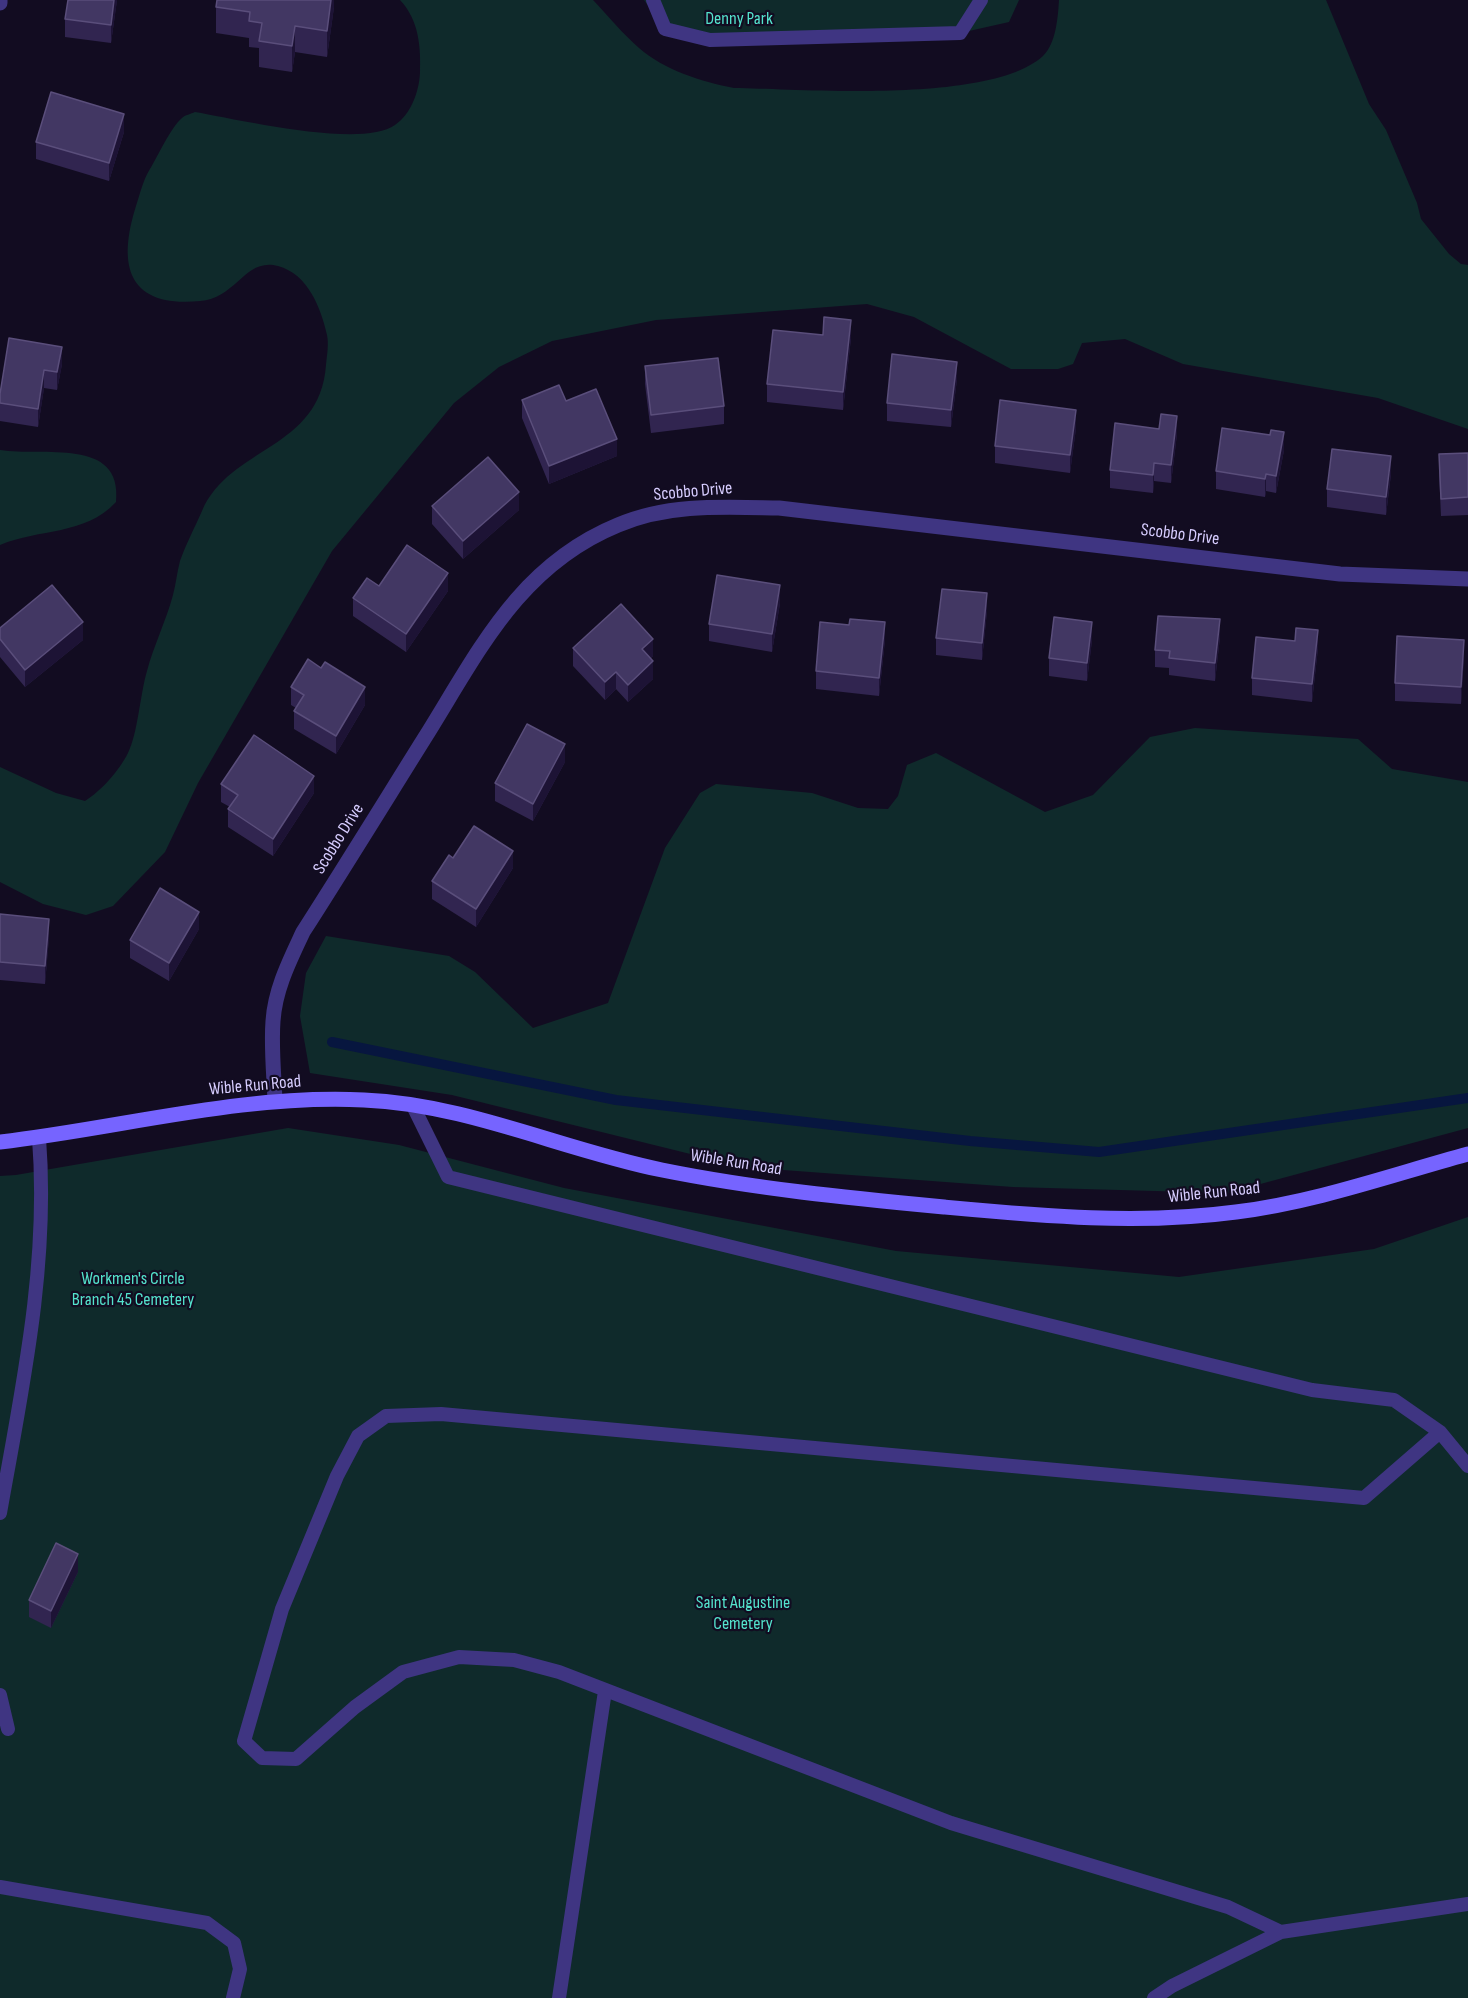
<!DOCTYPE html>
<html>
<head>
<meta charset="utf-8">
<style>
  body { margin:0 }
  canvas { display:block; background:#120c21 }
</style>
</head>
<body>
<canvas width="1468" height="1998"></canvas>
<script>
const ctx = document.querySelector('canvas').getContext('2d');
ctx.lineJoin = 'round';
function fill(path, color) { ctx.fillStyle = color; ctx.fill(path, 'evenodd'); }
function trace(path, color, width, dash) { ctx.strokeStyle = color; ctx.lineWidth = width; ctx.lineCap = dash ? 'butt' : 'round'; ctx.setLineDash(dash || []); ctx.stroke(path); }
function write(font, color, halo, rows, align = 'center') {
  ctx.font = font + ' "Sofia Sans Condensed",sans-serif'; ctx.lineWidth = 4.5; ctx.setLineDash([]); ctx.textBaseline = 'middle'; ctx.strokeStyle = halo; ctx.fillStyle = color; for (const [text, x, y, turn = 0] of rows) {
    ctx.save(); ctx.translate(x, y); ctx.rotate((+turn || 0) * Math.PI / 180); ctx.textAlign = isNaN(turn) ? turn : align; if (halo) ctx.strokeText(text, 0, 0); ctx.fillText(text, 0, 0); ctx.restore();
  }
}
const green = new Path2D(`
  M400,0H593C608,16 623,34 639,48C664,70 702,82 734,88C806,89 990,104 1043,56C1056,44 1058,17 1059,0H1326L1369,104L1386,130L1417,203L1421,219L1449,254L1461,264L1468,265V429L1378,398L1183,364L1125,339L1082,343L1073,364L1058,369H1011L914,317L867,304L656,320L552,341L499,367L454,403L332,551L198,783L165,852L113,906L86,915L43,904L0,882V767L56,793L85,801C101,791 119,771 128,753C138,733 140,695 147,671C154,645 166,621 173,595C176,584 177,572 180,561C186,544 195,527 202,511C230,446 320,450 326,365C327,355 329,344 327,335C321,308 308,274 278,266C245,257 237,298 200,301C128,308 117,266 136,206C140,194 143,180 150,169C158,156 171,127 182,118C185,115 191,114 195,112C236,119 362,149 395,125C411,114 419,92 420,73C421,47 419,20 400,0Z
  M644,0H1019L1009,22L960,33L710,40L665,29Z
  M0,450C41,457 123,436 116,502C84,536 40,528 0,545Z
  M1195,728L1358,739L1392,769L1468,782V1128L1227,1193L1013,1187L743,1167L452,1095L310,1073L300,1016L306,973L326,936L449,956L475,972L533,1028L608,1003L665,848L700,793L716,784L812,793L858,808L888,809L898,796L907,765L936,753L1045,812L1093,795L1150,737Z
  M288,1128L399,1145L564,1188L896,1251L1179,1277L1374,1249L1468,1217V1998H0V1176L16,1175Z`);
const stream = new Path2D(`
  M332,1042L616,1100L970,1141L1099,1152L1468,1098`);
const lane = new Path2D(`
  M653,0L665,29L710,40L960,33L981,0
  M413,1106L448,1177L1312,1390L1394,1400L1440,1432L1468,1466
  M0,1513C22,1389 49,1265 39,1138
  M0,1695L8,1729
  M0,1887L207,1923L234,1943L240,1969L233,1998
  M1281,1932L1228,1907L951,1823L559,1672L514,1660L459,1657L403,1672L355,1707L296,1759L262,1758L244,1741L282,1609L337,1476L358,1436L386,1416L441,1414L1364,1498L1440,1432
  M559,1998L605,1691
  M1154,1998L1172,1986L1281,1932L1468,1904`);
const street = new Path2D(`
  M0,3V0
  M275,1101C274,1075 271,1047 273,1021C275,989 290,960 303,932C344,868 384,803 424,739C478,653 518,566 618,525C669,503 726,507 779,508L1340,574L1468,579`);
const secondary = new Path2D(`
  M0,1142C121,1128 241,1094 364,1100C466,1104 563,1150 662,1170C756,1189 850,1198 944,1207C1042,1216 1139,1225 1236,1212C1316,1202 1391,1175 1468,1154`);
const wall = new Path2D(`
  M117,0L111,43L65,37V19Z
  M334,0V7L327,57L295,52L292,72L259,67V48L249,47V38L216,33V7Z
  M124,132L109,181L36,159V142Z
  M9,338L62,364L57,390L44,388L38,427L0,421V394Z
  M851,338L843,410L767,402V384Z
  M645,366L724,406V424L651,433L645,384Z
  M957,379L951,427L887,421V403Z
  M522,400L566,401L617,456L549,484L522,418Z
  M1076,428L1070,473L995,463V446Z
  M1177,434L1171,483L1154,481L1153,493L1110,488V470Z
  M1284,450L1276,493L1266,491L1265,497L1216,489V471Z
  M1468,453V515L1441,516L1439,472V454Z
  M1391,474L1386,515L1327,507V489Z
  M432,506L519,510L463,559L432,524Z
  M379,586L448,591L406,652L353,616V598Z
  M780,603L772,652L709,641V624Z
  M987,611L982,660L936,655V638Z
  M849,625L885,640L879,696L816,689V671Z
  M0,628L83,640L25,687L0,657Z
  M1220,637L1215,681L1169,675V668L1155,667V650Z
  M1092,640L1087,681L1049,676V658Z
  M573,648L653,656L650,659L653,679L628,702L616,689L605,700L573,666Z
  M1318,648L1312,702L1252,695V678Z
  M1464,657L1461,704L1395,701V683Z
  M291,687L365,705L336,754L294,729V711L296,708L291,705Z
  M565,762L533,821L495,801V783Z
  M221,784L314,793L273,856L228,827V809L230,807L221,802Z
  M453,858L513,868L476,927L432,899V881Z
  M0,914L49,937L45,984L0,980Z
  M199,929L169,981L130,958V940Z
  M78,1572L51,1628L29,1617V1600Z`);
const shadedWall = new Path2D(`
  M114,0H117L111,43V25Z
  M331,0H334V7L327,57V31Z
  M295,26V52L292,72V46Z
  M124,114V132L109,181V163Z
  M851,320V338L843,410V392Z
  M62,347V364L57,390V372Z
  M957,362V379L951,427V410Z
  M44,370V388L38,427V409Z
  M1076,410V428L1070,473V455Z
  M1177,416V434L1171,483V465Z
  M1284,432V450L1276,493V476Z
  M617,439V456L549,484V466Z
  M1391,456V474L1386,515V497Z
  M1154,463V481L1153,493V475Z
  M1266,474V491L1265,497V479Z
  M519,492V510L463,559V541Z
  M448,573V591L406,652V634Z
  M780,585V603L772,652V634Z
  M987,593V611L982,660V643Z
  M1220,619V637L1215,681V663Z
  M83,622V640L25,687V670Z
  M885,622V640L879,696V678Z
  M1092,622V640L1087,681V663Z
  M1318,630V648L1312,702V684Z
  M653,639V656L642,667V649Z
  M1464,640V657L1461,704V687Z
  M653,661V679L628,702V685Z
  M616,672V689L605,700V682Z
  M365,687V705L336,754V736Z
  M565,744V762L533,821V804Z
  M314,776V793L273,856V839Z
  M513,851V868L476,927V909Z
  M199,912V929L169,981V963Z
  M49,919V937L45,984V966Z
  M78,1554V1572L51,1628V1611Z`);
const building = new Path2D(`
  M68,0H114L111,25L65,19Z
  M217,0H331L327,31L295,26L292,46L259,41L262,23L249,21L250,12L216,7Z
  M51,92L124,114L109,163L36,142Z
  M824,317L851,320L843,392L767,384L773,330L823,335Z
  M9,338L62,347L57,372L44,370L38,409L0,403V394Z
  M892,354L957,362L951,410L887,403Z
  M718,358L724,406L651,415L645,366Z
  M559,385L566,401L596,389L617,439L549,466L522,400Z
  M1000,400L1076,410L1070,455L995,446Z
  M1161,414L1177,416L1171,465L1154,463L1153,475L1110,470L1115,423L1159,429Z
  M1222,428L1270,435L1271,430L1284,432L1276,476L1266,474L1265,479L1216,471Z
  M1332,449L1391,456L1386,497L1327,489Z
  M1468,453V497L1441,499L1439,454Z
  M488,457L519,492L463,541L432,506Z
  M407,545L448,573L406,634L353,598L367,578L379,586Z
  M717,575L780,585L772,634L709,624Z
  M52,585L83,622L25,670L0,639V628Z
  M942,589L987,593L982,643L936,638Z
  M621,604L653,639L642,649L653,661L628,685L616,672L605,682L573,648Z
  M1158,616L1220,619L1215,663L1169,658L1170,651L1155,650Z
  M1054,617L1092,622L1087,663L1049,658Z
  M850,619L885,622L879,678L816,671L820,622L849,625Z
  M1296,628L1318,630L1312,684L1252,678L1256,637L1295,641Z
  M1397,636L1464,640L1461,687L1395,683Z
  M308,659L321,668L325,662L365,687L336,736L294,711L304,695L291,687Z
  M527,724L565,744L533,804L495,783Z
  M254,735L314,776L273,839L228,809L238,795L221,784Z
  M474,826L513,851L476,909L432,881L449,855L453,858Z
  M160,888L199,912L169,963L130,940Z
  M0,914L49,919L45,966L0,962Z
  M56,1543L78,1554L51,1611L29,1600Z`);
const parkNames = [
  ["Denny Park",739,19],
  ["Workmen's Circle",133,1279],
  ["Branch 45 Cemetery",133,1300],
  ["Saint Augustine",743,1603],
  ["Cemetery",743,1624]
];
const streetNames = [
  ["Scobbo Drive",693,492,-5],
  ["Scobbo Drive",1180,535,7],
  ["Scobbo Drive",339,839,-58],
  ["Wible Run Road",255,1086,-5],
  ["Wible Run Road",736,1163,9],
  ["Wible Run Road",1214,1193,-6]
];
fill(green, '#0f2a2b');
trace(stream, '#07163f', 10);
trace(lane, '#3f3582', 14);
trace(street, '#3f3582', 15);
trace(secondary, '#7664ff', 15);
fill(wall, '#312550');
fill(shadedWall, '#1d1335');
fill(building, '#423763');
trace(building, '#5a4e7b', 1.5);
write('18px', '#54e3cd', '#120c21', parkNames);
write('18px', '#d7cdff', '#120c21', streetNames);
</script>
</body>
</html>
